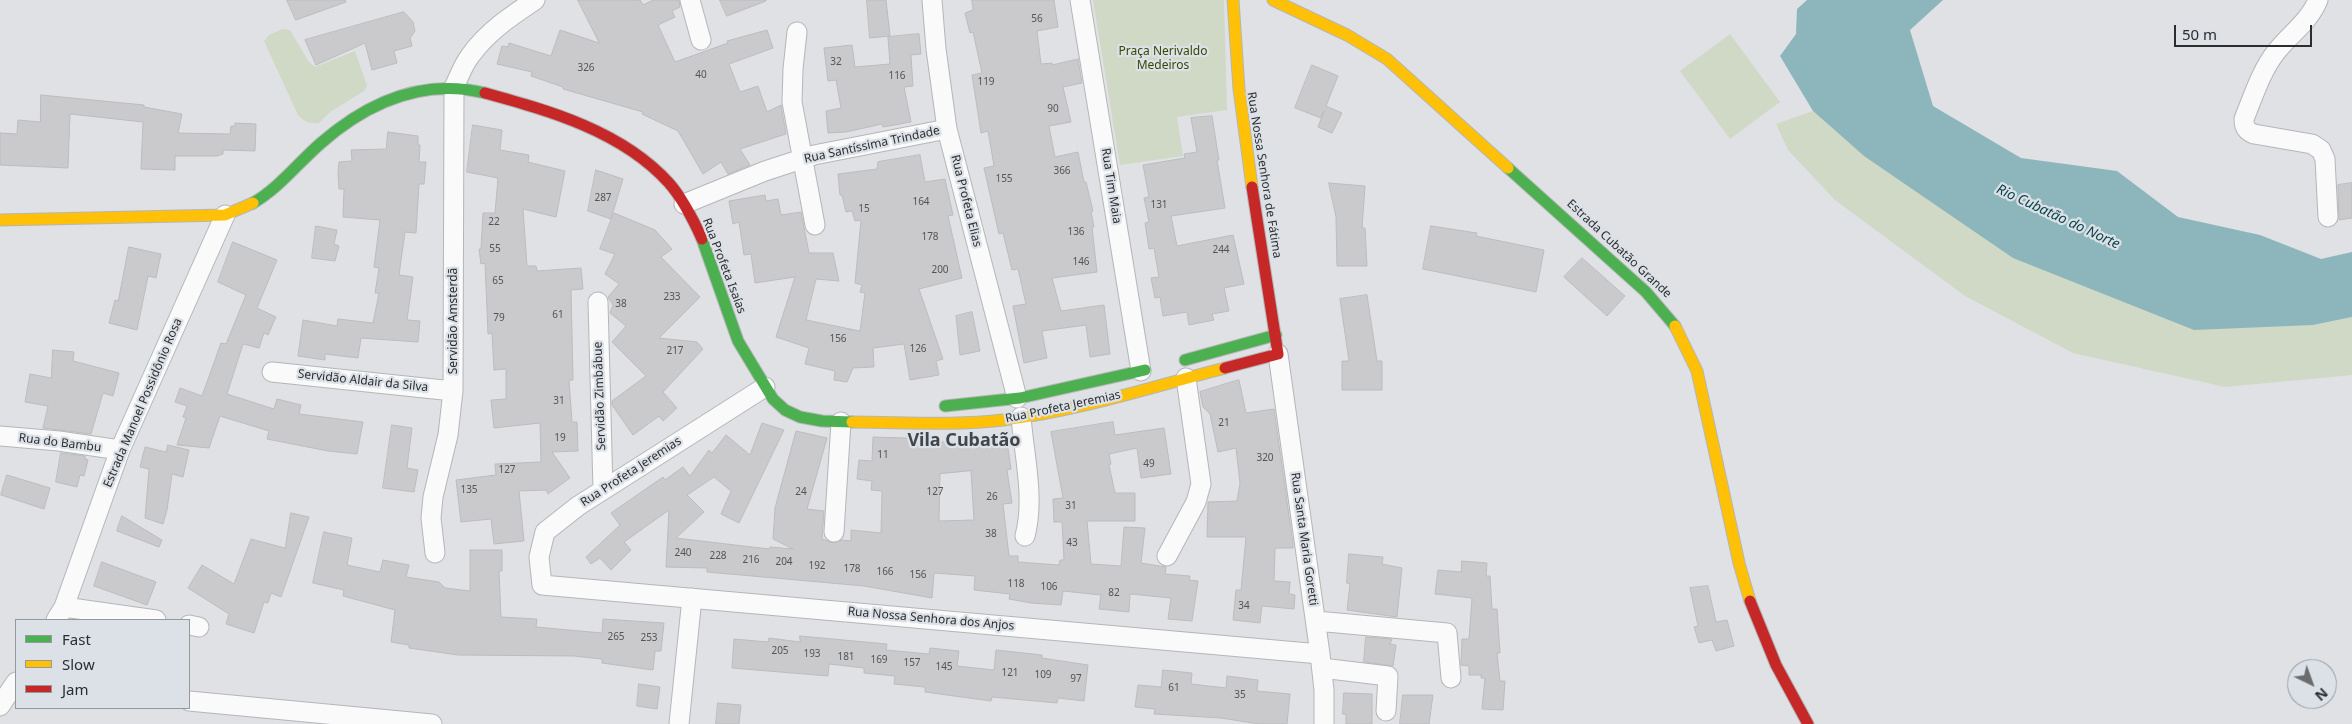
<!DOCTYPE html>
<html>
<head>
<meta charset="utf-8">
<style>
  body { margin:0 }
  #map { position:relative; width:2352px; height:724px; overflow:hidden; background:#dfe1e4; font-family:"Noto Sans",sans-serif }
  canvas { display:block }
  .legend { position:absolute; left:15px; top:619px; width:175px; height:90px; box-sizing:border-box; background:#dce1e7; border:1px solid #95999d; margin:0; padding:6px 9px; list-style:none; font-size:15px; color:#2b2d2f }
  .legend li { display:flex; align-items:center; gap:10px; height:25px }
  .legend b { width:25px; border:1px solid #95999d }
  .north { position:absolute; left:2287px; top:659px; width:50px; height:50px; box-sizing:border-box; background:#dce1e7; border:1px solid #95999d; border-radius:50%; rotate:138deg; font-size:14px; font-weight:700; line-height:20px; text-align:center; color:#2b2d2f }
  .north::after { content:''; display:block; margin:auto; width:18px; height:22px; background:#6a6c6e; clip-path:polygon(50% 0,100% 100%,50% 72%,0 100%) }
  .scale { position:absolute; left:2174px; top:25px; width:138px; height:22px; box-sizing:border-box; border:2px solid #2b2d2f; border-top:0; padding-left:6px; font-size:15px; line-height:18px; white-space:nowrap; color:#2b2d2f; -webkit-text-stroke:4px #dce1e7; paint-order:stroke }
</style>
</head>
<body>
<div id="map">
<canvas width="2352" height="724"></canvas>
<ul class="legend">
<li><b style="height:6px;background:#4caf50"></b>Fast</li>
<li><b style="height:6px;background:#ffc107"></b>Slow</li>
<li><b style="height:6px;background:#c62828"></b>Jam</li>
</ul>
<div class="north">N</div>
<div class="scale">50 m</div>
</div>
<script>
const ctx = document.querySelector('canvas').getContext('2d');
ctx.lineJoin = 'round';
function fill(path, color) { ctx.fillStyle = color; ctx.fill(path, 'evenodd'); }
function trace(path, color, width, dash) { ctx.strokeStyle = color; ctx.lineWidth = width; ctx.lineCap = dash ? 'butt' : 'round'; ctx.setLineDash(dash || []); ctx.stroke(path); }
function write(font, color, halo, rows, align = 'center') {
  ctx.font = font + ' "Noto Sans",sans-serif'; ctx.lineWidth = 4.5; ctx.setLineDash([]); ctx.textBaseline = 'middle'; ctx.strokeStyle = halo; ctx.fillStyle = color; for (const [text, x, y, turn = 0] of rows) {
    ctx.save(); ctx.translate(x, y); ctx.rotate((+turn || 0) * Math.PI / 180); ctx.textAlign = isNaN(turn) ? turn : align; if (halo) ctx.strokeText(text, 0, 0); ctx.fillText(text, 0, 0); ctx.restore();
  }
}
const green = new Path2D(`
  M1093,0H1224L1227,110L1177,117L1183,156L1120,165Z
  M283,29L290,30L309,62L315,67L355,51L367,86L364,91L330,112L319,123C309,124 305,122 298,115L264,41L269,35Z
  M1730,34L1780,102L1730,139L1680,71Z
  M1813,111L1864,156L2313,325L2352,317V375L2225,387L2073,353L1965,296L1835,200L1788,150L1776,124Z`);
const water = new Path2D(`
  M1807,0H1943L1910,30L1933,106L2021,158L2117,171L2178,217L2260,235L2321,259L2352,252V317L2313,325L2194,330L2013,258L1864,156L1813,111L1780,56L1796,34L1797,9Z`);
const building = new Path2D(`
  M287,0H345L346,2L296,20Z
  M578,0H640L643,5L653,0H679L680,7L672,11L675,17L658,25L675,62L728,43L727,41L767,30L773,48L729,64L740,92L758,86L767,112L781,105L786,134L740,149L750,165L728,174L721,162L703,174L678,131L642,114L643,112L563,89V87L531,76L532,72L497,64L502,46L508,47L509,43L551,56L560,30L599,43Z
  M720,0H766V1L727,16Z
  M867,0H886L890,36L870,38Z
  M972,0H1054L1058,27L1037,31L1041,64L1052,63V65L1078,59L1082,83L1063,87L1071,122L1049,126L1055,157L1078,152L1084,182H1086L1093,211L1091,212L1094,227H1092L1097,272L1052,278L1061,311L1104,305L1110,354L1090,357L1086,325L1042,331L1047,358L1024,363L1013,306L1026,304L1018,269L1012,270L1003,233L999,234L984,168L994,166L988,131L981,133L972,75L982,73L973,32L970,33L965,13L973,10Z
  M404,12L413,22L415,31L410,38L412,46L394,51L397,63L372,70L365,43L316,65L305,40Z
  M919,34L921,54L911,55L913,86L904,87L911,122L883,127L882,124L846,132L828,133L826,111L841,108L836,80L828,81L824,48L852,45L855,67L890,64L888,37Z
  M1312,65L1338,76L1326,106L1342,113L1332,133L1318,127L1324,111L1321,118L1295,108Z
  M41,95L144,105V107L182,114L178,133L230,134L231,126H235V123L256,124L255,151L223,150V154L217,156H175V170L141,169L143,122L70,114L68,168L0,165V133L17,134L18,120L40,122Z
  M1212,116L1219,160H1217L1225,208L1171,216L1177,246L1233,235L1244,284L1224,288L1229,311L1212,314L1214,320L1189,325L1187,312L1163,316L1160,297L1155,298L1151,278L1159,277L1154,248L1149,249L1145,223L1149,222L1144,198L1149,197L1143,165L1185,158L1184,154L1197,152L1191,118Z
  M473,125L502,130L500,150L529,155L528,162L565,171L556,217L523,209L527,266H536L537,271L581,268L583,289L571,290L573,380H569L572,422H577L578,451L552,452L570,478L548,494L546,490L519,491L524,541L494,544L491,519L461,522L456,480L496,475L495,464L541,462L540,423L494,428L491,400L506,399V369L494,370L492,333L488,334L485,263L481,264L479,249H481L483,213H495L498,178L467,172Z
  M388,132L418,136V145H420L419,162H426L424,184H419L416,233L405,232L399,275L413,277L407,320L420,321L418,342L361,338L358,358L325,354V360L298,356L303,320L337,326L338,319L373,323L379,293H375L379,268L374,267L380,220L343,217L344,189H339L338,173L339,162L352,161L351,150L386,149Z
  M920,155L925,182L945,179L953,215L948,216L962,278L919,289L943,359L936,361L939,375L910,380L904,344L873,348L874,367L853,368L847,382L834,380L835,371L805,364L809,348L776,337L795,277L755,283L751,254L744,255L739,222L733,224L729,201L765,195L766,201L778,199L781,215L801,212L809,253H833L839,281L816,279L806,320L850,329V331V329L860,331L865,293L860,292L862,285L855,283L861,220L855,221L852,211L846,212L842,195H840L838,174L877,169L878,162Z
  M596,170L623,179L611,219L588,211Z
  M1329,183L1365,186L1362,228H1365L1367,266H1337L1336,217Z
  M2352,183V218L2339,220L2338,185Z
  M614,213L655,230L672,249L661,257L700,297L659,338L697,342L703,349L663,392L677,408L663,421L659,416L633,435L612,405V401L646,376L612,342L626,326L610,313L613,305L608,297L619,284L605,274L615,254L600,249Z
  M316,226L337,230L334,244L339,246L335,261L312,258Z
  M1431,226L1477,233L1476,236L1544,250L1536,292L1423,269Z
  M233,242L277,260L257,308L276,317L268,335L264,333L259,348L243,344L227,394L274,409L277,399L301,405L299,414L363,422L357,454L328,451L267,439L269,431L220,416L209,448L177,445L186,418L183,417L187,406L175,402L180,388L202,396L221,343L226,344L246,295L218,282Z
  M129,247L161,254L156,278L148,276L137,330L109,323L115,300L118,301Z
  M1582,258L1625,296L1607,316L1564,277Z
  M1367,295L1377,361H1382V390H1342V361H1349L1340,299Z
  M972,312L980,351L960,355L956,316Z
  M53,350L74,352L73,361L119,373L113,396L103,393L91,434L43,428L48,406L25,402L30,374L51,378Z
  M1239,380L1246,413L1274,409L1293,544V548H1275L1274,581L1290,582L1289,594L1295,595L1294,609L1262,606L1260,623L1233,620L1236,590H1241L1246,537H1207L1208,502L1237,501L1240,483L1236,448L1218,452L1210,414L1203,407L1200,392Z
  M1113,422L1115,435L1164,428L1171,474L1141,478L1137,448L1109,454L1111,464L1109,465L1115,493H1135V521H1087L1091,564L1121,566L1124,527L1145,528L1141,563L1166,567L1165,574L1190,576L1189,580L1198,581L1192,621L1168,619L1171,598L1130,594L1129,612L1099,609L1101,595L1063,591L1061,605L1031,603L1009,599L1010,594L974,590L975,576L934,573L932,598L864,586L707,572V568L666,567L669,510L624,542L631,550L611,570L600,558L591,564L586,557L620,525L611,513L663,477L665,480L683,467L690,476L709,450L712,453L726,435L750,455L762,423L784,430L739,523L721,514L731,491L714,477L687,495L704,512L676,538L769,549L770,547L793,549L773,539L775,508L796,431L827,438L807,509L824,511L822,539L834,543L841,540L851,541V530L881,533L882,491L871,490L872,481L857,479L859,460L872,461L873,437L939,439L940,442L979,441L978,438L1006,435L1011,469L1007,470L1012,503L1003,504L1009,556H1018V562L1059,565L1060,560H1064L1062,522H1054L1053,499L1063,498L1051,432ZM971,471L974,520L939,521L940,474Z
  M392,425L412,428L407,468L418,470L414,492L383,488Z
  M168,445L189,450L183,477L172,474L167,510L163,524L145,518L149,469L140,467L145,447L166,452Z
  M61,453L85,456V459L88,460L84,476L80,475L77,487L56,482Z
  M7,475L50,488L44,509L1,495Z
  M291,513L309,517L281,597L271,593L268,603L264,602L254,633L226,624L229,614L188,588L202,565L234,584L251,539L285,548Z
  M122,516L162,540L159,547L117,531Z
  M324,532L352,538L347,565L380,572L383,560L409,565L406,577L439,582L445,588L470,591V550H502V571H499L501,617L537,619L536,627L602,633L603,619L664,623L661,651H655L653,670L602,663V659L574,656L458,655L409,648V645L391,642L395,610L343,596L344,590L313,583Z
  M1349,554L1383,557L1382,564L1402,568L1397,617L1347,610L1350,584L1347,583Z
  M1462,561L1487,563L1486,576H1490L1492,609H1497L1500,653H1497L1500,681H1505L1503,710L1482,709L1485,678H1481V675H1469V666L1461,665L1462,639H1469L1472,598L1435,594L1438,570L1461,572Z
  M102,562L156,582L147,605L94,586Z
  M1708,586L1716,622L1727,620L1734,646L1716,651L1712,640L1699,643L1694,627L1698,626L1690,588Z
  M800,636L887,644L886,650L929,654L930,648L959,651L957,666L994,670L996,650L1042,655V658L1088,665L1084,701L1058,698L1057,703L992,697L991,701L925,692V687L894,684L895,676L864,673V668L829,664L828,676L732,668L734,639L768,642L769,638L800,642Z
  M1366,637L1392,639L1390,644L1396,645L1393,666L1364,662Z
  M1163,670L1192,673L1191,684L1226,688L1227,676L1258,680L1257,691L1290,694L1287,724H1259L1221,718L1154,714L1155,709L1135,707L1138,685L1161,687Z
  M639,684L660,687L657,709L637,706Z
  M1344,693L1372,694V724H1346V714H1343Z
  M1403,695H1433L1429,724H1400Z
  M718,703L741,705L739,724H716Z`);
const street = new Path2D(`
  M690,0L701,40
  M932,0L936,49L947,129L1017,398
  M1080,0L1141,371
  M2318,0C2309,22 2290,34 2276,52C2261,71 2253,97 2244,119C2244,128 2247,131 2254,134L2312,144L2321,150L2325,159L2328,217
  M797,32L793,69L792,102L815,225
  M684,204L765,171L814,155L947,129
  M598,302L603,490
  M1278,354L1320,654L1324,690V724
  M272,372L453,391
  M765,387L578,506L545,532L539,557L542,585L1320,654
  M1021,417C1024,455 1035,499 1025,536
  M0,436L59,441L120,450
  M834,532L841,422
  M435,553L431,518L433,497L448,435L453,391L454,87C459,77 463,65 470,56C487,32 511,16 535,0
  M1167,556L1196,502L1201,484L1186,378
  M64,607L156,620
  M56,620L64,607L120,450L225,215
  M1316,621L1447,633L1451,678
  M189,625L199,627
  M1322,668L1388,676L1386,711
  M189,701L432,724
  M0,706L16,682
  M679,724L692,598`);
const fast = new Path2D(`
  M1508,168L1646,292L1675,326
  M253,203C279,188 298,163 321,143C368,102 423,78 485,93
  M702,239L738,341L773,399L785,410L800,417L822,421L852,422
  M1185,360L1276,335
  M945,406L1020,398L1145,370`);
const slow = new Path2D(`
  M1233,0L1239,89L1252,187
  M1273,0L1347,35L1387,59L1508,168
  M0,220L225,215L253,203
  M1675,326L1697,371L1739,563L1750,601
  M852,422C902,422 953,426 1003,420C1078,411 1152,387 1225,368`);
const jam = new Path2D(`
  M485,93C550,111 622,131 669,183C683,199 693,219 702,239
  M1225,368L1278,354L1252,187
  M1750,601L1776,665L1808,724`);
const numberNames = [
  ["56",1037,19],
  ["32",836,62],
  ["326",586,68],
  ["40",701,75],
  ["116",897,76],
  ["119",986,82],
  ["90",1053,109],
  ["366",1062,171],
  ["155",1004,179],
  ["287",603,198],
  ["164",921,202],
  ["131",1159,205],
  ["15",864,209],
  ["22",494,222],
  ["136",1076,232],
  ["178",930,237],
  ["55",495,249],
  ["244",1221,250],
  ["146",1081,262],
  ["200",940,270],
  ["65",498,281],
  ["233",672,297],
  ["38",621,304],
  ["61",558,315],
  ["79",499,318],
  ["156",838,339],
  ["126",918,349],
  ["217",675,351],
  ["31",559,401],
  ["21",1224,423],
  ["19",560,438],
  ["11",883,455],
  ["320",1265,458],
  ["49",1149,464],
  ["127",507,470],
  ["135",469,490],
  ["24",801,492],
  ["127",935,492],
  ["26",992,497],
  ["31",1071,506],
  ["38",991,534],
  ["43",1072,543],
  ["240",683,553],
  ["228",718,556],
  ["216",751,560],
  ["204",784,562],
  ["192",817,566],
  ["178",852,569],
  ["166",885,572],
  ["156",918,575],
  ["118",1016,584],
  ["106",1049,587],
  ["82",1114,593],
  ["34",1244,606],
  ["265",616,637],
  ["253",649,638],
  ["205",780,651],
  ["193",812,654],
  ["181",846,657],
  ["169",879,660],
  ["157",912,663],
  ["145",944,667],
  ["121",1010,673],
  ["109",1043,675],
  ["97",1076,679],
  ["61",1174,688],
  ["35",1240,695]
];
const parkNames = [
  ["Praça Nerivaldo",1163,52],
  ["Medeiros",1163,66]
];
const streetNames = [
  ["Rua Santíssima Trindade",872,145,-12],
  ["Rua Nossa Senhora de Fátima",1264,175,81],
  ["Rua Tim Maia",1111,186,81],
  ["Rua Profeta Elias",966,201,76],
  ["Estrada Cubatão Grande",1619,249,43],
  ["Rua Profeta Isaías",724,266,69],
  ["Servidão Amsterdã",454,321,-90],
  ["Servidão Aldair da Silva",363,381,6],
  ["Servidão Zimbábue",600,396,-92],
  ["Estrada Manoel Possidônio Rosa",143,403,-67],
  ["Rua Profeta Jeremias",1063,407,-12],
  ["Rua do Bambu",60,443,7],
  ["Rua Profeta Jeremias",631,472,-33],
  ["Rua Santa Maria Goretti",1304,539,82],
  ["Rua Nossa Senhora dos Anjos",931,619,5]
];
const waterNames = [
  ["Rio Cubatão do Norte",2058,217,25]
];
const districtNames = [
  ["Vila Cubatão",964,441]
];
fill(green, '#d0d9c6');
fill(water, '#8cb6bb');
fill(building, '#cac9cb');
trace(building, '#bcbcbe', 1);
trace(street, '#b4b6b8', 21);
trace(fast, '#b4b6b8', 13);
trace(slow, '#b4b6b8', 13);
trace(jam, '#b4b6b8', 13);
trace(street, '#fafafb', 19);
trace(fast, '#4caf50', 11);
trace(slow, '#ffc107', 11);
trace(jam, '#c62828', 11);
write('10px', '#535456', null, numberNames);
write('12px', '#344802', '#dce1e7', parkNames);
write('12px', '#2b2d2f', '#dce1e7', streetNames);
write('italic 14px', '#0a4449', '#dce1e7', waterNames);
write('bold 18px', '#42464b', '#dce1e7', districtNames);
</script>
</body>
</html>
